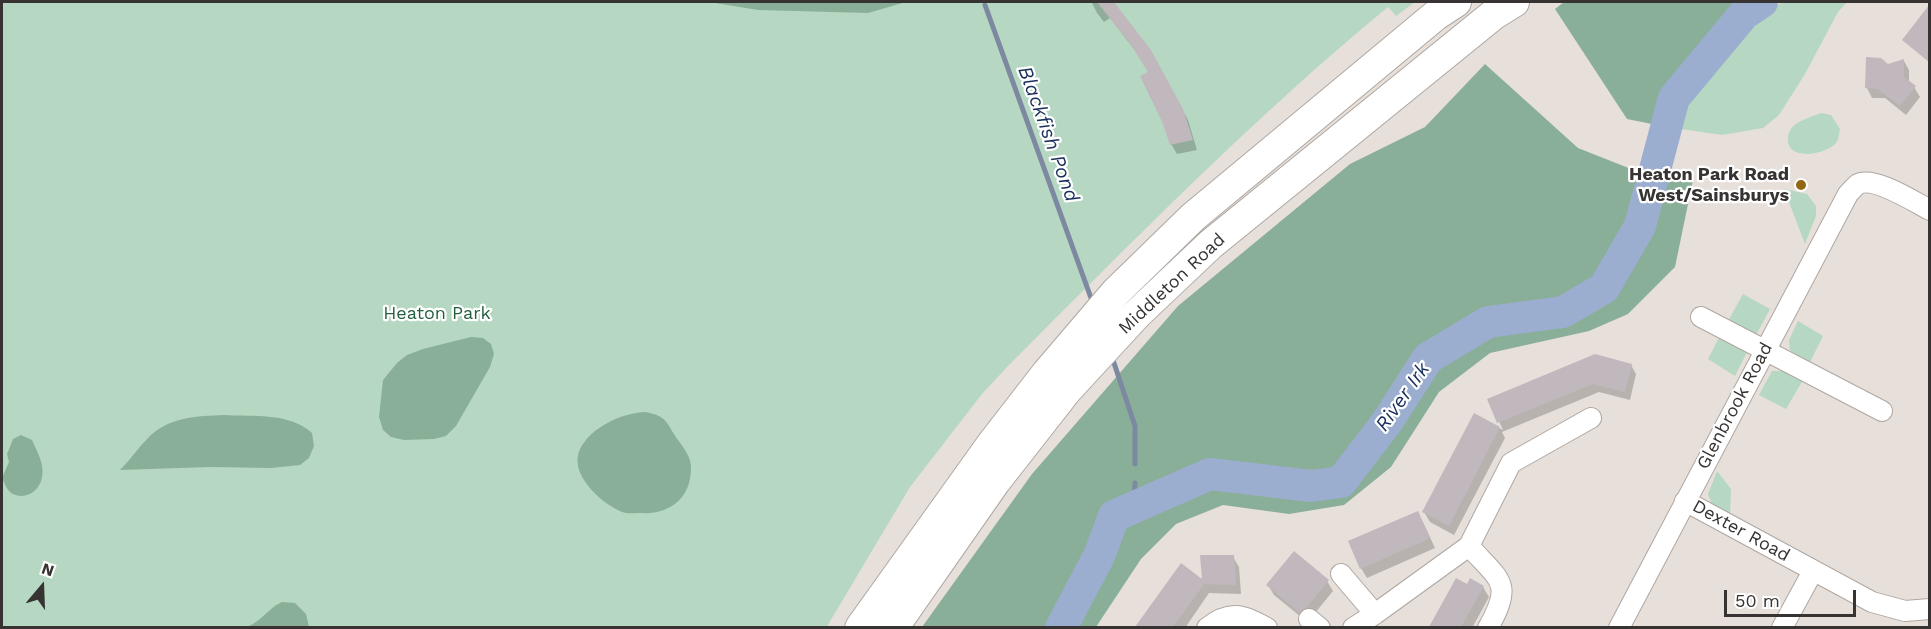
<!DOCTYPE html>
<html>
<head>
<meta charset="utf-8">
<style>
  body { margin:0 }
  #map { position:relative; width:1931px; height:629px; overflow:hidden; background:#e6dfda; font-family:"Work Sans",sans-serif }
  canvas { display:block }
  .frame { position:absolute; inset:0; border:3px solid #363332; pointer-events:none }
  .north { position:absolute; left:12px; top:557px; width:60px; height:60px; -webkit-text-stroke:4px #fff; paint-order:stroke; rotate:19deg; font-size:16px; font-weight:700; line-height:24px; text-align:center; color:#363332 }
  .north::after { content:''; display:block; margin:auto; width:21px; height:27px; background:#363332; clip-path:polygon(50% 0,100% 100%,50% 72%,0 100%) }
  .scale { position:absolute; left:1724px; top:590px; width:132px; height:27px; box-sizing:border-box; border:3px solid #363332; border-top:0; padding-left:8px; font-size:18px; line-height:21px; white-space:nowrap; color:#363332; -webkit-text-stroke:4px #fff; paint-order:stroke }
</style>
</head>
<body>
<div id="map">
<canvas width="1931" height="629"></canvas>
<div class="frame"></div>
<div class="north">N</div>
<div class="scale">50 m</div>
</div>
<script>
const ctx = document.querySelector('canvas').getContext('2d');
ctx.lineJoin = 'round';
function fill(path, color) { ctx.fillStyle = color; ctx.fill(path, 'evenodd'); }
function trace(path, color, width, dash) { ctx.strokeStyle = color; ctx.lineWidth = width; ctx.lineCap = dash ? 'butt' : 'round'; ctx.setLineDash(dash || []); ctx.stroke(path); }
function write(font, color, halo, rows, align = 'center') {
  ctx.font = font + ' "Work Sans",sans-serif'; ctx.lineWidth = 4.5; ctx.setLineDash([]); ctx.textBaseline = 'middle'; ctx.strokeStyle = halo; ctx.fillStyle = color; for (const [text, x, y, turn = 0] of rows) {
    ctx.save(); ctx.translate(x, y); ctx.rotate((+turn || 0) * Math.PI / 180); ctx.textAlign = isNaN(turn) ? turn : align; if (halo) ctx.strokeText(text, 0, 0); ctx.fillText(text, 0, 0); ctx.restore();
  }
}
const green = new Path2D(`
  M2,2H1415L1396,16L1388,7C1253,118 1131,243 1008,366L982,394L910,487L826,628L2,627Z
  M1782,2H1847L1838,12L1805,74L1779,115L1763,128L1722,135L1681,129L1688,102L1757,20Z
  M1821,113L1831,115L1840,129C1839,133 1839,139 1836,143C1826,155 1785,162 1788,137C1789,130 1793,125 1799,122C1806,118 1814,116 1821,113Z
  M1784,189L1807,194L1816,206V216L1805,244Z
  M1743,294L1770,309L1755,337L1727,323Z
  M1798,321L1823,336L1809,364L1790,350L1789,340Z
  M1721,334L1746,348V354L1735,376L1708,359Z
  M1772,371H1786L1803,380L1786,409L1759,395Z
  M1717,471L1731,489L1730,515L1713,507L1708,494Z`);
const forest = new Path2D(`
  M709,2H906L868,13L758,10Z
  M1564,2H1749L1735,14L1676,86L1657,125L1627,119L1555,9Z
  M1485,64L1578,148L1636,171L1694,175L1675,267L1628,314L1589,331L1490,353L1439,392L1391,467L1344,505L1289,514L1223,505L1176,524L1141,559L1096,627H922L1032,474L1178,306L1350,164L1425,127Z
  M471,337L483,338L491,344L494,354L490,367L456,426L446,436L434,439L404,440L391,437L383,430L379,417L383,380L397,363L407,355L423,349Z
  M645,412C668,416 666,423 678,440C684,448 691,457 691,468C691,499 669,515 640,513C634,513 627,514 622,512C601,503 568,474 580,449C591,427 622,413 645,412Z
  M224,415C253,417 289,412 312,433L314,446L309,458L300,465L271,468L210,467L120,470C130,460 138,448 148,438C168,417 197,416 224,415Z
  M21,435L32,440C37,451 45,465 42,477C40,491 26,500 13,494C7,491 5,484 2,478L9,462L7,454L13,439Z
  M282,602L295,603L306,614L309,627H247C262,621 267,609 282,602Z`);
const shadow = new Path2D(`
  M1094,2H1113L1150,51L1188,120L1197,150L1177,154L1171,144L1149,73L1137,53L1110,18L1104,22L1097,13L1092,3Z
  M1927,11L1930,13V62L1904,40Z
  M1904,61L1909,70V83L1914,87L1920,97L1906,115L1885,98H1872L1867,88L1888,66Z
  M1631,365L1636,374L1630,400L1599,392L1502,432L1505,438L1454,535L1430,522L1424,512L1475,415L1503,430L1489,400Z
  M1423,522L1435,548L1367,578L1361,568Z
  M1233,557L1239,567L1241,594L1209,593L1185,628H1137L1181,566L1203,583Z
  M1457,580L1468,586L1483,587L1489,597L1472,628H1431Z
  M1327,581L1333,591L1311,618L1306,621L1274,595L1268,585Z`);
const stream = new Path2D(`
  M985,5L1091,298
  M1112,357L1135,426V464
  M1134,507L1135,483`);
const river = new Path2D(`
  M1061,628L1099,556L1114,516L1210,474L1311,486L1341,482L1387,422L1428,358L1488,322L1563,312L1604,288L1640,226L1674,98L1744,14L1762,2`);
const building = new Path2D(`
  M1097,2H1114L1151,50L1183,109L1193,140L1170,145L1163,124L1140,76L1148,72L1129,42Z
  M1929,5V62L1902,40Z
  M1866,57L1881,58L1888,64L1904,59V77L1916,86L1900,106L1878,89L1865,88Z
  M1595,354L1632,364L1625,392L1593,384L1497,423L1487,399Z
  M1474,413L1500,427L1449,526L1422,512Z
  M1418,511L1430,538L1360,569L1348,541Z
  M1294,551L1329,580L1306,608L1299,612L1266,585Z
  M1200,555H1234L1236,585L1204,584L1173,627H1135L1181,563L1202,579Z
  M1456,578L1467,584L1470,578L1484,586L1461,627H1429Z`);
const minor = new Path2D(`
  M1701,317L1882,411
  M1685,501L1872,602L1905,611L1930,609
  M1341,574L1375,614L1469,546
  M1309,619L1320,628
  M1207,628C1230,609 1244,615 1267,628
  M1353,628L1375,614
  M1488,628C1514,582 1500,581 1469,546L1511,463L1591,418
  M1619,628L1848,194C1851,191 1854,187 1858,184C1875,176 1914,202 1930,210
  M1782,628L1813,571`);
const highway = new Path2D(`
  M860,628L991,445L1046,374L1116,292L1193,217L1436,15L1456,2
  M893,628L995,482L1067,390L1137,314L1211,244L1493,15L1514,2`);
const markers = [
  [1801,185,6,"#926711"]
];
const poiNames = [
  ["Heaton Park Road",1789,175],
  ["West/Sainsburys",1789,196]
];
const streetNames = [
  ["Middleton Road",1172,284,-43],
  ["Glenbrook Road",1735,406,-62],
  ["Dexter Road",1741,531,29]
];
const parkNames = [
  ["Heaton Park",437,314]
];
const waterNames = [
  ["Blackfish Pond",1048,134,70],
  ["River Irk",1403,397,-55]
];
fill(green, '#b6d8c2');
fill(forest, '#8aaf98');
fill(shadow, '#0003');
trace(stream, '#7d89a0', 5);
trace(river, '#9caecf', 32);
fill(building, '#c0b8bd');
trace(minor, '#aea7a2', 22);
trace(highway, '#aea7a2', 32);
trace(minor, '#fff', 20);
trace(highway, '#fff', 30);
for (const [x, y, r, color] of markers) { const dot = new Path2D(); dot.arc(x, y, r, 0, 2 * Math.PI); ctx.fillStyle = color; ctx.fill(dot); trace(dot, '#fff', 2); }
write('bold 18px', '#363332', '#fff', poiNames, 'right');
write('18px', '#363332', '#fff', streetNames);
write('18px', '#245f3f', '#fff', parkNames);
write('italic 20px', '#1a305c', '#fff', waterNames);
</script>
</body>
</html>
